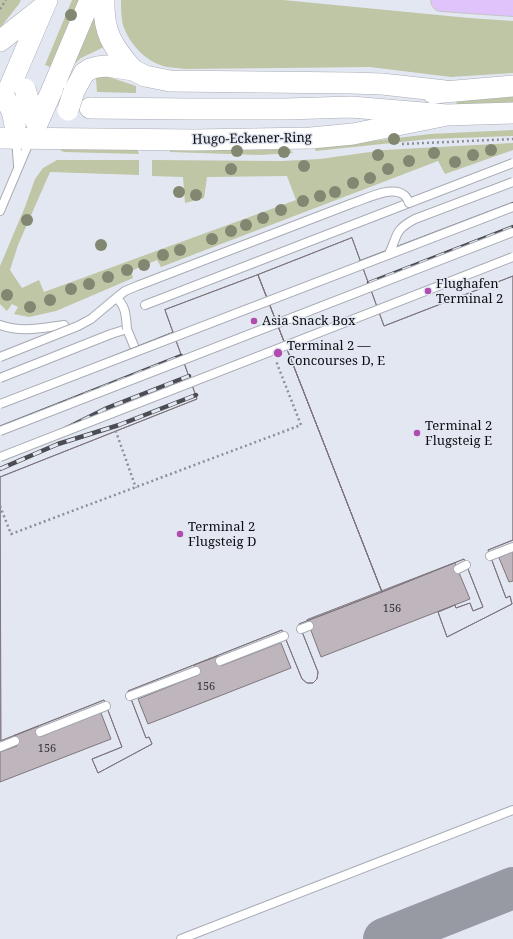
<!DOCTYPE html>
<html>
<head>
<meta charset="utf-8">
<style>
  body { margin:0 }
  canvas { display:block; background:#e3e7f1 }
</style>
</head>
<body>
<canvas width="513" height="939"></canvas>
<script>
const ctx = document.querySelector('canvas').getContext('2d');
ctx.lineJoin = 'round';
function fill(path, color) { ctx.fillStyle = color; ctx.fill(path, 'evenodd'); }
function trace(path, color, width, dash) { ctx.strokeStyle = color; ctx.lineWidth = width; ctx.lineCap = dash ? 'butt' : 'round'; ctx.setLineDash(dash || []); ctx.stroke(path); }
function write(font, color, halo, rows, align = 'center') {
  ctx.font = font + ' "Noto Serif",serif'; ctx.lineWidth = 3; ctx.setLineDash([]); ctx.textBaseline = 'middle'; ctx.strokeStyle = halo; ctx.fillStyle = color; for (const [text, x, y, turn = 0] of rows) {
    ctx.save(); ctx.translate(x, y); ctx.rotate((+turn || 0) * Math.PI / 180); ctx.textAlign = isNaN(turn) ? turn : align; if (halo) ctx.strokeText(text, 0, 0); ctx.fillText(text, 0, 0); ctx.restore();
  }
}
const green = new Path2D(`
  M0,0H21L19,4L0,28Z
  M72,0H82L53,68L45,65Z
  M121,0H283L469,18L513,21V73L451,77L370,67L186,69C179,68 173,68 167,67C147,63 129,44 123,25C121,17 121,8 121,0Z
  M95,18L106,46L81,58L72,66L92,19Z
  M106,76L136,86V93L97,92L96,78Z
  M513,95V105L457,106L456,100Z
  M513,130V136L430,139L315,151L317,145L373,141L430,134Z
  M513,143V150L445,174L438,161L161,267L157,260L131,271L133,278L56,311L29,317L14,314L18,307L12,304L7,311L0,304V266L25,207L35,179L43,168L57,160H139V175L50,172L18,245L10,270L22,288L39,280L44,292L296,200L287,176L207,177L204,198L185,203L183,177L152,176V160L282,161L320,159L384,150Z
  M64,148H137L139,154L64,152L60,150Z
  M170,148L258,149L289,148L293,153L259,155L170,152Z`);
const taxiway = new Path2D(`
  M384,939L513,888`);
const building = new Path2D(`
  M352,238L384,326L513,276V540L488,550L506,598L510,596L512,604L447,637L438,612L455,605L456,608L470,603L473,611L483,607L464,559L382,592L258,275Z
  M352,238L384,326L513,276V540L488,550L506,598L510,596L512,604L447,637L438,612L455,605L456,608L470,603L473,611L483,607L464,559L382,592L258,275Z
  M258,275L382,592L299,624L318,672L317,679L313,683H307L302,679L282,630L128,691L146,738L149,737L152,744L98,773L92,759L122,747L104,700L0,741V477L197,399L165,310Z
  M258,275L382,592L299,624L318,672L317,679L313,683H307L302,679L282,630L128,691L146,738L149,737L152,744L98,773L92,759L122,747L104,700L1,741L0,477L197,399L165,310Z
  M513,552V581L509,582L499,558Z
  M455,563L470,599L321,657L307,620Z
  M281,643L291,668L148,724L138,699L198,675L194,665L218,656L222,665Z
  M101,713L111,739L0,782V752L17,746L13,736L38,726L41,736Z`);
const path = new Path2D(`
  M0,9L6,0
  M402,144L513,139
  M114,426L136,488
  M0,506L11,534L301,425L276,361`);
const service = new Path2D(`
  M16,139L18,165
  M0,211L30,140
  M145,305L409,203
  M0,325C22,333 41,328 64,325
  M111,334L127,329L136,351
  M490,556L513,547
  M458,569L466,565
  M301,629L309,626
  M220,661L284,636
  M130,696L196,671
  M40,732L106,706
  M0,747L15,741
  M181,939L513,810`);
const tertiary = new Path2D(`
  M104,0C103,32 112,46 133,70
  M0,41L42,8
  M52,90L90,0
  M74,91L84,73L90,69L97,67L107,66L133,70L145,76L170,81L352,83L382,84L445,91
  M433,93L513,86
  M0,94L5,98L47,0
  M90,108L191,109H286L351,107L447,115L513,113
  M0,138L194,140L311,138L353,134L447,115`);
const motorway = new Path2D(`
  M442,0L513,5`);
const rail = new Path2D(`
  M361,262L513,204
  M369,283L513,227
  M0,403L173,334
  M0,428L181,356
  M0,458L57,433L107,408L189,376
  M0,469L58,444L119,425L196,395`);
const serviceBridge = new Path2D(`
  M389,254C398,235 394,230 415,219L513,182
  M116,298C126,305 126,317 127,329
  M0,357L78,326L91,319L116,298L125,291L137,286L353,203C366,199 392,185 404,195C407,197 408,201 409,203L513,163
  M0,378L111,334
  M0,404L513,207
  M0,431L513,232
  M0,457L513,257`);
const tertiaryBridge = new Path2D(`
  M25,89L30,106L37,124
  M5,98L12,111L15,125
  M68,110L74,91
  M37,124L52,90`);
const trees = [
  [71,15],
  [394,139],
  [491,150],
  [237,151],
  [284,152],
  [434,153],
  [378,155],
  [473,155],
  [409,161],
  [455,162],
  [304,166],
  [231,169],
  [388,169],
  [370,178],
  [353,183],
  [179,192],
  [335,192],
  [196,195],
  [320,196],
  [303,201],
  [281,210],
  [263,218],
  [27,220],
  [246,225],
  [231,231],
  [212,239],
  [101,245],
  [180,250],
  [163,255],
  [144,265],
  [127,270],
  [108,277],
  [89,284],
  [71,289],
  [7,295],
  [50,300],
  [30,307]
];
const markers = [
  [428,291,4,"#b04bb0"],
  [254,321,4,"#b04bb0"],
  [278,353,5,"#b04bb0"],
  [417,433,4,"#b04bb0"],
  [180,534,4,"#b04bb0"]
];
const numberNames = [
  ["156",392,609],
  ["156",206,687],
  ["156",47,749]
];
const streetNames = [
  ["Hugo-Eckener-Ring",252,139,-1]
];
const poiNames = [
  ["Flughafen",436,284],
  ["Terminal 2",436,299],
  ["Asia Snack Box",262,321],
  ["Terminal 2 —",287,346],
  ["Concourses D, E",287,361],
  ["Terminal 2",425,426],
  ["Flugsteig E",425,441],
  ["Terminal 2",188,527],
  ["Flugsteig D",188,542]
];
fill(green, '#bec6a5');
trace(taxiway, '#979aa2', 42);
fill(building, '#bfb5bc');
trace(building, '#7f767d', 1);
trace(service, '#a8acb5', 10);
trace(tertiary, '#a8acb5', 22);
trace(motorway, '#c5c5c6', 24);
trace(path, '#8c8f97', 2.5, [2, 3]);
trace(service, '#fff', 8);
trace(tertiary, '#fff', 21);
trace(motorway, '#dfc3fa', 22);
trace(rail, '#4b4d52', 4.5);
trace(rail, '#e3e7f1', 3, [9]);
trace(serviceBridge, '#a8acb5', 10, []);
trace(tertiaryBridge, '#a8acb5', 22, []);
trace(serviceBridge, '#fff', 8);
trace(tertiaryBridge, '#fff', 21);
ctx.fillStyle = '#828772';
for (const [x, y] of trees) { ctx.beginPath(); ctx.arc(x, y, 6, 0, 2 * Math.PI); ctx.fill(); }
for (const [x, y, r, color] of markers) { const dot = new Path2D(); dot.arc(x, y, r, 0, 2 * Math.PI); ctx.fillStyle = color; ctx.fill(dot); trace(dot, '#e3e7f1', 1.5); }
write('11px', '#39373c', null, numberNames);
write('13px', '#0c0d11', '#e3e7f1', streetNames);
write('13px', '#0c0d11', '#e3e7f1', poiNames, 'left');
</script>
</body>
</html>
